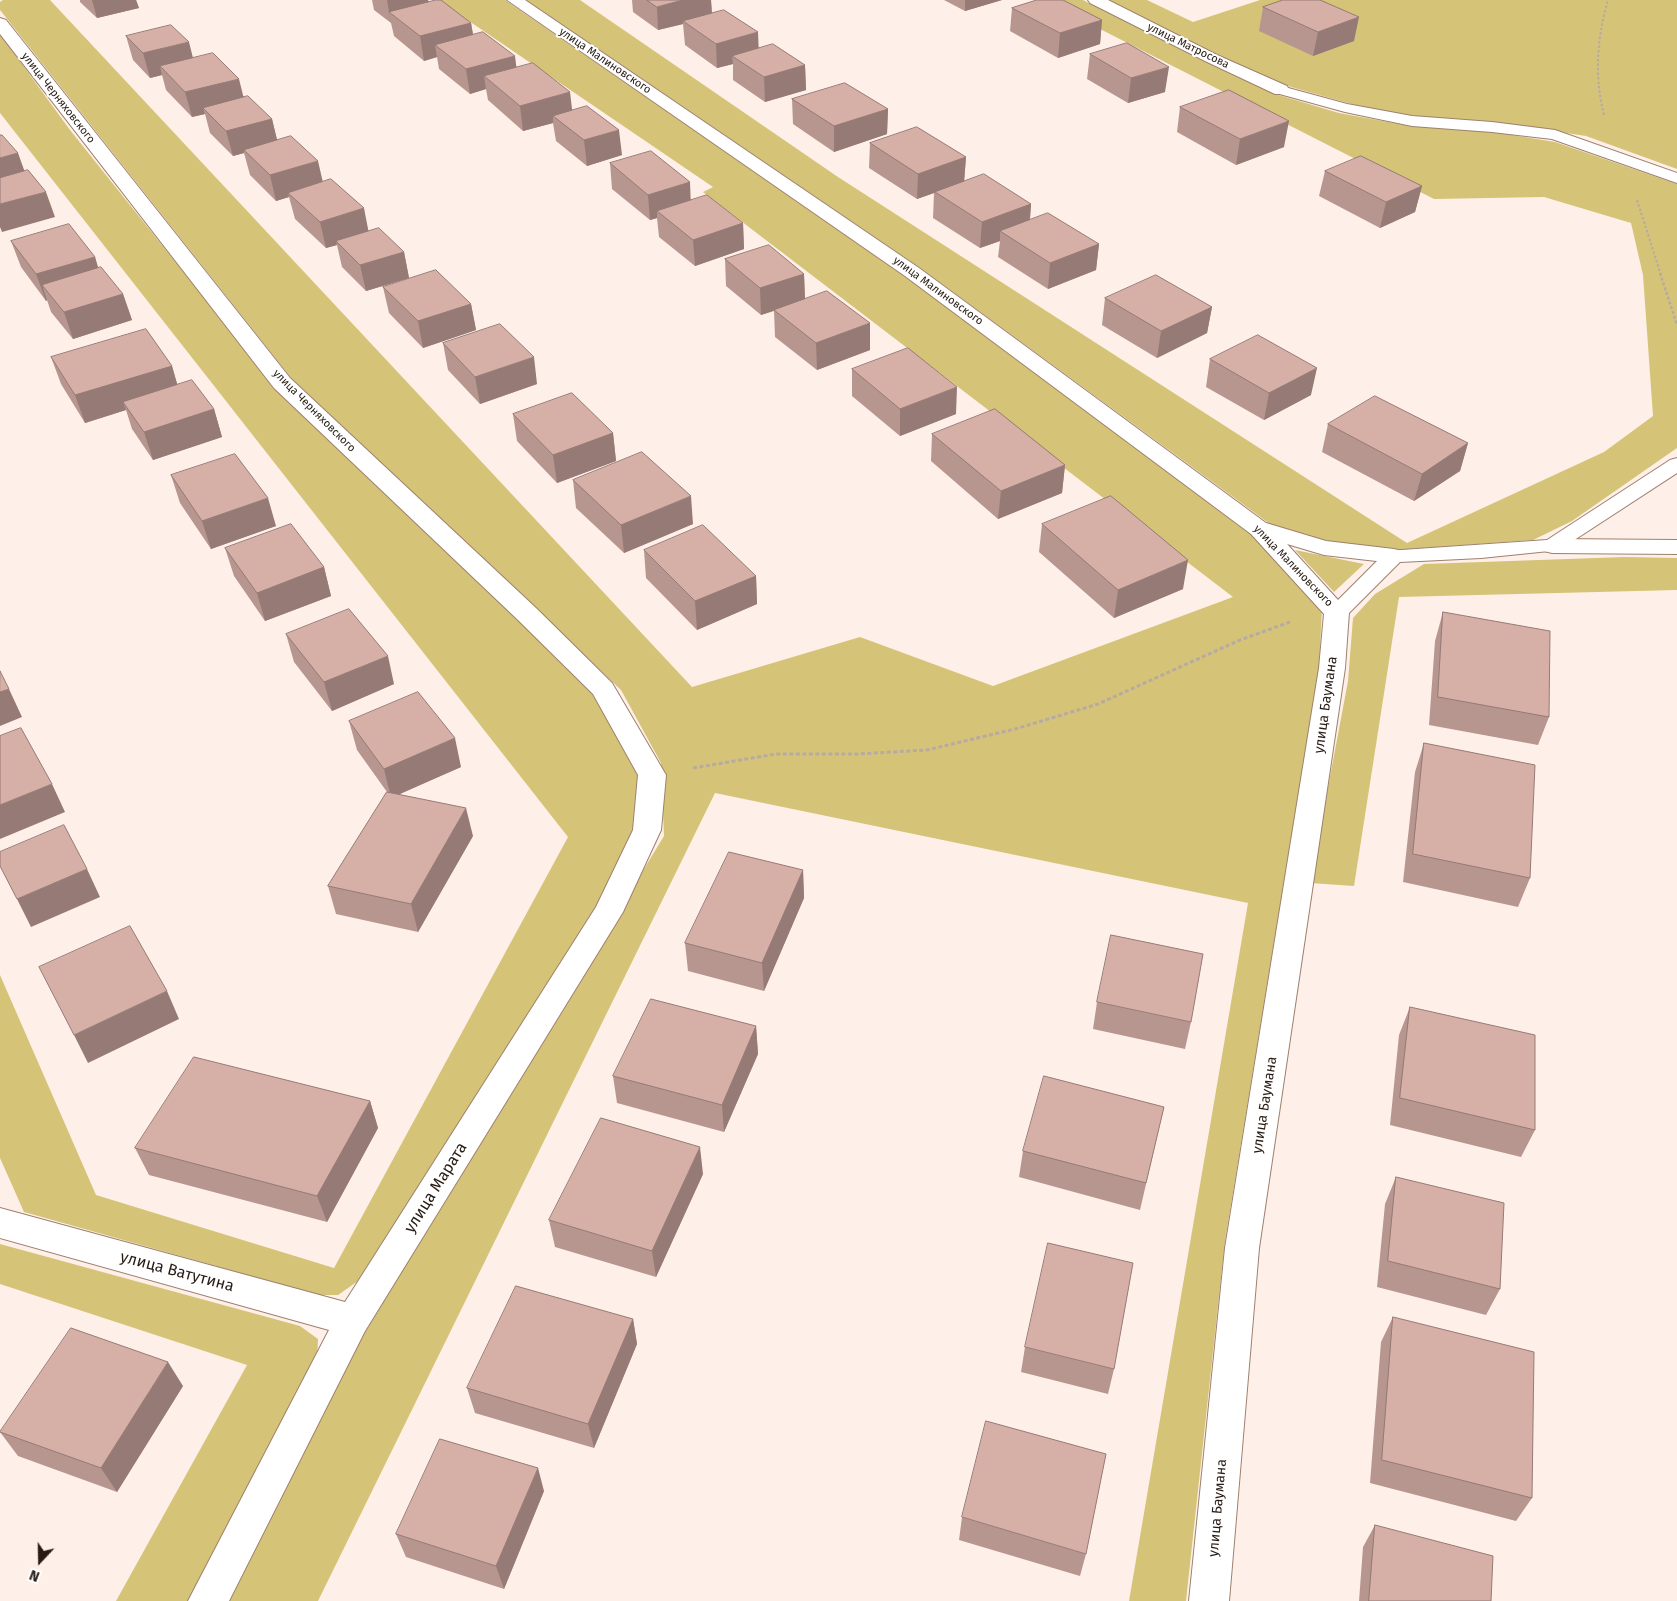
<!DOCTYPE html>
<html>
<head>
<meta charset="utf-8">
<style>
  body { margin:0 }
  #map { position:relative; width:1677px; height:1601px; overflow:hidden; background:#fef0e8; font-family:"Fira Sans",sans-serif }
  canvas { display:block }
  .north { position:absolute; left:15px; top:1536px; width:50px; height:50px; -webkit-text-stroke:4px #fff; paint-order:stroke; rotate:201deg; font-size:14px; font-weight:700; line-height:20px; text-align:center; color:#271b14 }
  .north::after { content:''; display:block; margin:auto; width:18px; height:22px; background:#271b14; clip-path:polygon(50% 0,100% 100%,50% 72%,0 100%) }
</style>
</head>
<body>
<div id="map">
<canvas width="1677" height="1601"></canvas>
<div class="north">N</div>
</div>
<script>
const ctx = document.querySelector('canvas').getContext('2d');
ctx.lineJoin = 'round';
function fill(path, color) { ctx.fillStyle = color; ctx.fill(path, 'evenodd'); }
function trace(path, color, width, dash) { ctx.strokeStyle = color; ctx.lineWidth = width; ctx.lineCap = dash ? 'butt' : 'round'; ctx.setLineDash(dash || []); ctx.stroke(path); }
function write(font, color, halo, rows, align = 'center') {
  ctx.font = font + ' "Fira Sans",sans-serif'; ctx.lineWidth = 4; ctx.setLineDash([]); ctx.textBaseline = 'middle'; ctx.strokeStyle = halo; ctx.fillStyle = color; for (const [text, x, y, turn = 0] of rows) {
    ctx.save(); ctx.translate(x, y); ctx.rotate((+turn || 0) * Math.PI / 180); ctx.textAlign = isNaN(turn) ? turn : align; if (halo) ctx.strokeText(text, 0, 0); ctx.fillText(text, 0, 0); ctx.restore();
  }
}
const green = new Path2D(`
  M3,0H50L692,687L860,637L993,686L1233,597L703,192L713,187L438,0H505L903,274L1250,531L1322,610L1319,667L1225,1241L1186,1601H1129L1248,903L715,793L318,1601H229L367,1324L664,836L661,763L621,690L291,378L0,10V2Z
  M526,0H580L838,177L1407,543L1604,452L1653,416L1643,275L1631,223L1544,197L1434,199L1043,0H1083L1201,60L1272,93L1339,113L1410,126L1494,132L1555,142L1677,184V448L1572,521L1533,540L1395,550L1325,541L1270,524L923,270Z
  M1107,0H1147L1193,22L1260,0H1677V169L1586,136L1486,121L1409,116L1355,105L1291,87L1235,65Z
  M0,34L70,130L273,384L595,694L639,777L636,830L597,913L358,1281L338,1295H319L24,1212L0,1158V975L96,1195L334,1268L568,837L0,113Z
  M1295,550L1364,564L1334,592Z
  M1625,557L1677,558V590L1399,597L1354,886L1310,883L1348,681L1353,618L1375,594L1424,564Z
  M0,1244L300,1326L318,1339L317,1363L191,1601H116L247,1365L0,1284Z`);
const pathFar2 = new Path2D(`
  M1604,115C1594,76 1597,38 1608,0
  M1637,200L1661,275`);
const pathFar1 = new Path2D(`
  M1660,273L1677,325`);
const path = new Path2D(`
  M693,768L776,754H858L927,750L1015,729L1098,704L1240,640L1290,622`);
const lane = new Path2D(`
  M1281,86L1347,104L1412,116L1492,122L1555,130L1677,173V183L1552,139L1492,132L1412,126L1345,112L1276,93L1274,90Z
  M1677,458V473L1559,550L1481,558L1400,562L1345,617L1337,619L1329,617L1326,612L1387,551L1547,540L1670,460Z`);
const street = new Path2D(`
  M507,0H525L919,268L1266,523L1326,541L1394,549L1402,551L1406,556L1402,561L1394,563L1324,555L1287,544L1349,612L1345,668L1259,1248L1229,1601H1189L1225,1248L1319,668L1324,614L1251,534L905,276Z
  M1088,0H1108L1217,55L1287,86L1289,90L1287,94H1275L1205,61L1090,3Z
  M0,18L6,20L290,378L536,608L612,683L666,775L661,830L623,912L365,1331L229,1601H188L329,1330L0,1238V1208L345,1302L596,907L633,830L638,775L593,694L518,620L274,388L0,34Z
  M1552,539L1677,540V554L1552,553L1544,551L1540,546L1544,541Z`);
const wall = new Path2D(`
  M80,0H136L139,8L97,18L80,2Z
  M372,0H428L429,2L471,23L473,34L572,110L622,155L587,166L556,141L553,123L523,131L488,100L486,89L470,94L439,69L437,57L424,61L394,36L391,23L374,10Z
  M632,0H711L712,13L759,48L805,65L806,90L765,102L733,80V64L717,68L685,45L683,24L658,30L633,12Z
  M944,0H1002L965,11Z
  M1263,7L1354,41L1313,56L1259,31Z
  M1012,8L1102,20L1100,44L1058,58L1010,31Z
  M126,36L193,58L272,119L277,140L323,182L368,231L404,252L409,278L366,291L342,267L337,245L326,248L295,219L289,197L276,201L250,175L244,153L233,156L210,133L205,114L192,117L166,90L162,75L150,78L133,60Z
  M1090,54L1165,92L1128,103L1087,79Z
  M792,99L888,109L887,134L834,152L793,124Z
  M1180,107L1284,147L1236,165L1177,132Z
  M870,143L966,157L964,181L1031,204L1030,220L1099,244L1096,270L1048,289L998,257L1000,241L980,248L933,218L934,193L917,199L869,168Z
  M610,163L743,223L744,249L695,266L659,237L657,218L650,220L612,189Z
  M1325,171L1422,186L1415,212L1380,228L1319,196Z
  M11,241L95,257L98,268L123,294L132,320L73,339L51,312L47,300L46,301L21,267Z
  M725,259L804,274L805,299L870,350L817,370L775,337L774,311L761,315L726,286Z
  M383,287L471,304L476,330L423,348L389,313Z
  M1105,298L1212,307L1207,333L1157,358L1102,325Z
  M443,343L537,384L480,404L448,370Z
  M51,357L172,366L177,384L214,409L222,437L153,460L132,429L126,410L85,423L61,384Z
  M1210,359L1311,395L1264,420L1206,387Z
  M852,369L956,414L900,436L852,396Z
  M513,414L613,433L616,461L557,483L517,441Z
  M1328,424L1468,443L1460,471L1414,501L1322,452Z
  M932,434L1065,465L1062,493L998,519L931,461Z
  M171,475L276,526L211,549L180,503Z
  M573,480L693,524L624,553L576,508Z
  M1042,524L1183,589L1114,618L1039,552Z
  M225,548L324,567L331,596L265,621L234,576Z
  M644,550L756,576L757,604L697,630L646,578Z
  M1443,612L1549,717L1538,745L1429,725L1435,641Z
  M286,634L394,684L332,711L294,662Z
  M349,721L461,767L399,794L473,836L418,932L336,914L328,886L387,792L357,750Z
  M1424,743L1530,878L1518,907L1403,882L1415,772Z
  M803,870L804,898L764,991L688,971L685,943Z
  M1097,1002L1191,1022L1185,1049L1093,1029Z
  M1410,1007L1535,1130L1521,1157L1390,1125L1399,1035Z
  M756,1026L758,1054L724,1132L617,1103L613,1076Z
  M370,1101L378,1128L327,1222L149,1175L135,1148Z
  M1164,1107L1140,1210L1019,1177L1023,1151Z
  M703,1174L656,1277L555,1247L549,1220Z
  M1396,1177L1500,1289L1486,1315L1377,1287L1385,1204Z
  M1393,1317L1532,1498L1516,1521L1370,1483L1381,1342Z
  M633,1319L637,1344L594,1448L475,1413L467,1388Z
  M1025,1347L1114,1369L1108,1394L1021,1372Z
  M183,1386L117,1492L18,1456L0,1432Z
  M544,1491L504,1589L406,1557L396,1534Z
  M962,1517L1086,1554L1080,1576L959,1540Z
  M1375,1525L1491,1601H1359L1363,1547Z`);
const shadedWall = new Path2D(`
  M92,0H136L139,8L97,18Z
  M387,0H428L430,12H389L391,23Z
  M683,0H711L712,17L683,21V24L658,30L657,7Z
  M965,0H1002L965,11Z
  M1359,17L1354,41L1313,56L1318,32Z
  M1102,20L1100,44L1058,58L1060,33Z
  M471,23L475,47L435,45L437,57L424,61L420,36Z
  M758,32L759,56H732L733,64L717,68L716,44Z
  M189,42L195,66H160L162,75L150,78L143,53Z
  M515,56L518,80L484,76L486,89L470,94L466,69Z
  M805,65L806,90L765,102L764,77Z
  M1169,67L1165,92L1128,103L1131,78Z
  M239,79L245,103L203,108L205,114L192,117L185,92Z
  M570,92L573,117L553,116V123L523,131L520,106Z
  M888,109L887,134L834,152V126Z
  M272,119L278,144L244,150V153L233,156L226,131Z
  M1289,121L1284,147L1236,165L1240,139Z
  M619,130L622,155L587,166L584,140Z
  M18,153L27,178L0,186V158Z
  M966,157L964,183L935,192L934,193L917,199L918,174Z
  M318,161L324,187L288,193L289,197L276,201L270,175Z
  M690,182L691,208L657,211V218L650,220L648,195Z
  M1422,186L1415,212L1380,228L1386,202Z
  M46,192L55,217L2,232L0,227V204Z
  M1031,204L1029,230L1000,231V241L980,248L982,222Z
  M364,208L369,234L336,241L337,245L326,248L320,222Z
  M743,223L744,249L695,266L693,240Z
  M1099,244L1096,270L1048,289L1050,263Z
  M404,252L409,278L366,291L360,265Z
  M95,257L103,284L42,285L47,300L46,301L36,274Z
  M804,274L805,300L761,315L760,288Z
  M123,294L132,320L73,339L64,312Z
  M471,304L476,330L423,348L418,321Z
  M1212,307L1207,333L1157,358L1161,331Z
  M870,323V350L817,370L816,343Z
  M534,357L537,384L480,404L475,377Z
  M172,366L180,394L123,402L126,410L85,423L75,395Z
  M1317,368L1311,395L1264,420L1269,393Z
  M957,387L956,414L900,436V409Z
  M214,409L222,437L153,460L144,432Z
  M613,433L616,461L557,483L553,455Z
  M1468,443L1460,471L1414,501L1422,474Z
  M1065,465L1062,493L998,519L1001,491Z
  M691,496L693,524L624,553L621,525Z
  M268,498L276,526L211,549L202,521Z
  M1188,560L1183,589L1114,618L1118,590Z
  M324,567L331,596L265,621L257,593Z
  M756,576L757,604L697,630L695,601Z
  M388,656L394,684L332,711L324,682Z
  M9,689L22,717L0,726V692Z
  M455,738L461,767L391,798L384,769Z
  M52,784L65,812L0,839V805Z
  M466,808L473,836L418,932L411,904Z
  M87,869L100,897L31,927L17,899Z
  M803,870L804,898L764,991L762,963Z
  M167,991L179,1019L88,1063L74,1035Z
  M756,1026L758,1054L724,1132L722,1105Z
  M370,1101L378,1128L327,1222L317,1196Z
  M700,1147L703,1174L656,1277L652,1251Z
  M633,1319L637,1344L594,1448L588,1424Z
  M168,1362L183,1386L117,1492L101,1468Z
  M538,1468L544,1491L504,1589L496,1566Z`);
const building = new Path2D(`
  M436,0H441L471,23L420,36L389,12Z
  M647,0H683L657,7Z
  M1037,0H1063L1102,20L1060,33L1012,8Z
  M1283,0H1320L1359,17L1318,32L1263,7Z
  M724,10L758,32L716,44L683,21Z
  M171,25L189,42L143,53L126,36Z
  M483,32L515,56L466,69L435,45Z
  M1127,43L1169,67L1131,78L1090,54Z
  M773,44L805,65L764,77L732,56Z
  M213,53L239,79L185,92L160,66Z
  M533,63L570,92L520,106L484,76Z
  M845,83L888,109L834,126L792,99Z
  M1229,90L1289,121L1240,139L1180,107Z
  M248,96L272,119L226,131L203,108Z
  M587,106L619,130L584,140L553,116Z
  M917,127L966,157L918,174L870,143Z
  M0,135H2L18,153L0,158Z
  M291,136L318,161L270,175L244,150Z
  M651,151L690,182L648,195L610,163Z
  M1361,156L1422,186L1386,202L1325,171Z
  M28,170L46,192L0,204V178Z
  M984,174L1031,204L982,222L935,192Z
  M331,179L364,208L320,222L288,193Z
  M707,195L743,223L693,240L657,211Z
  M1048,213L1099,244L1050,263L1000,231Z
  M69,224L95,257L36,274L11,241Z
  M379,228L404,252L360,265L336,241Z
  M769,245L804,274L760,288L725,259Z
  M101,267L123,294L64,312L42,285Z
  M436,270L471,304L418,321L383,287Z
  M1156,275L1212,307L1161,331L1105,298Z
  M827,291L870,323L816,343L774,310Z
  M500,324L534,357L475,377L443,343Z
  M146,329L172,366L75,395L51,357Z
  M1258,335L1317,368L1269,393L1210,359Z
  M908,348L957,387L900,409L852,369Z
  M192,380L214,409L144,432L123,402Z
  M572,393L613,433L553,455L513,414Z
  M1375,396L1468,443L1422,474L1328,424Z
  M995,409L1065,465L1001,491L932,434Z
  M642,452L691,496L621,525L573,480Z
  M235,454L268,498L202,521L171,475Z
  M1111,496L1188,560L1118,590L1042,524Z
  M291,524L324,567L257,593L225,548Z
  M703,525L756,576L695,601L644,550Z
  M349,609L388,656L324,682L286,634Z
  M1443,612L1550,631L1549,717L1438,697Z
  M0,671L9,689L0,692Z
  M418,692L455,738L384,769L349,721Z
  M21,728L52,784L0,805V736Z
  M1424,743L1535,765L1530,878L1413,854Z
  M387,792L466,808L411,904L328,886Z
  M64,825L87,869L17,899L0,866V852Z
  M729,852L803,870L762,963L685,943Z
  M130,926L167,991L74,1035L39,967Z
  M1111,935L1203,954L1191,1022L1097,1002Z
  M651,999L756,1026L722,1105L613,1076Z
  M1410,1007L1535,1035V1130L1400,1098Z
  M194,1057L370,1101L317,1196L135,1148Z
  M1044,1076L1164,1107L1146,1183L1023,1151Z
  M601,1118L700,1147L652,1251L549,1220Z
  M1396,1177L1504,1203L1500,1289L1388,1261Z
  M1048,1243L1133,1263L1114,1369L1025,1347Z
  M516,1286L633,1319L588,1424L467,1388Z
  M1393,1317L1534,1352L1532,1498L1382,1460Z
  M71,1328L168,1362L101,1468L0,1432Z
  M986,1421L1106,1454L1086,1554L962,1517Z
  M440,1439L538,1468L496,1566L396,1534Z
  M1375,1525L1493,1556L1491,1601H1369Z`);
const farStreetnames = [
  ["улица Матросова",1188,46,26],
  ["улица Малиновского",605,61,34],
  ["улица Черняховского",58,98,52],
  ["улица Малиновского",938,291,36],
  ["улица Черняховского",314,411,45],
  ["улица Малиновского",1293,566,46]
];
const streetNames = [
  ["улица Баумана",1326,705,-82],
  ["улица Баумана",1265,1105,-81],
  ["улица Баумана",1218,1508,-85]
];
const nearStreetnames = [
  ["улица Марата",436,1188,-58],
  ["улица Ватутина",177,1272,15]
];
fill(green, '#d5c478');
trace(lane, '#9e806d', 2);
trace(street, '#9e806d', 2);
trace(pathFar2, '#b7aaa2', 2, [2.5, 2]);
trace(pathFar1, '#b7aaa2', 2.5, [3, 2]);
trace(path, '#b7aaa2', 3, [4, 2.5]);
fill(lane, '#fff');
fill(street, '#fff');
fill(wall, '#b89690');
fill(shadedWall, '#967a75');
fill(building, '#d6afa7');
trace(building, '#967a75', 1);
write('11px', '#271b14', '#fff', farStreetnames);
write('14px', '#271b14', '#fff', streetNames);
write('16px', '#271b14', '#fff', nearStreetnames);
</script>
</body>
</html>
